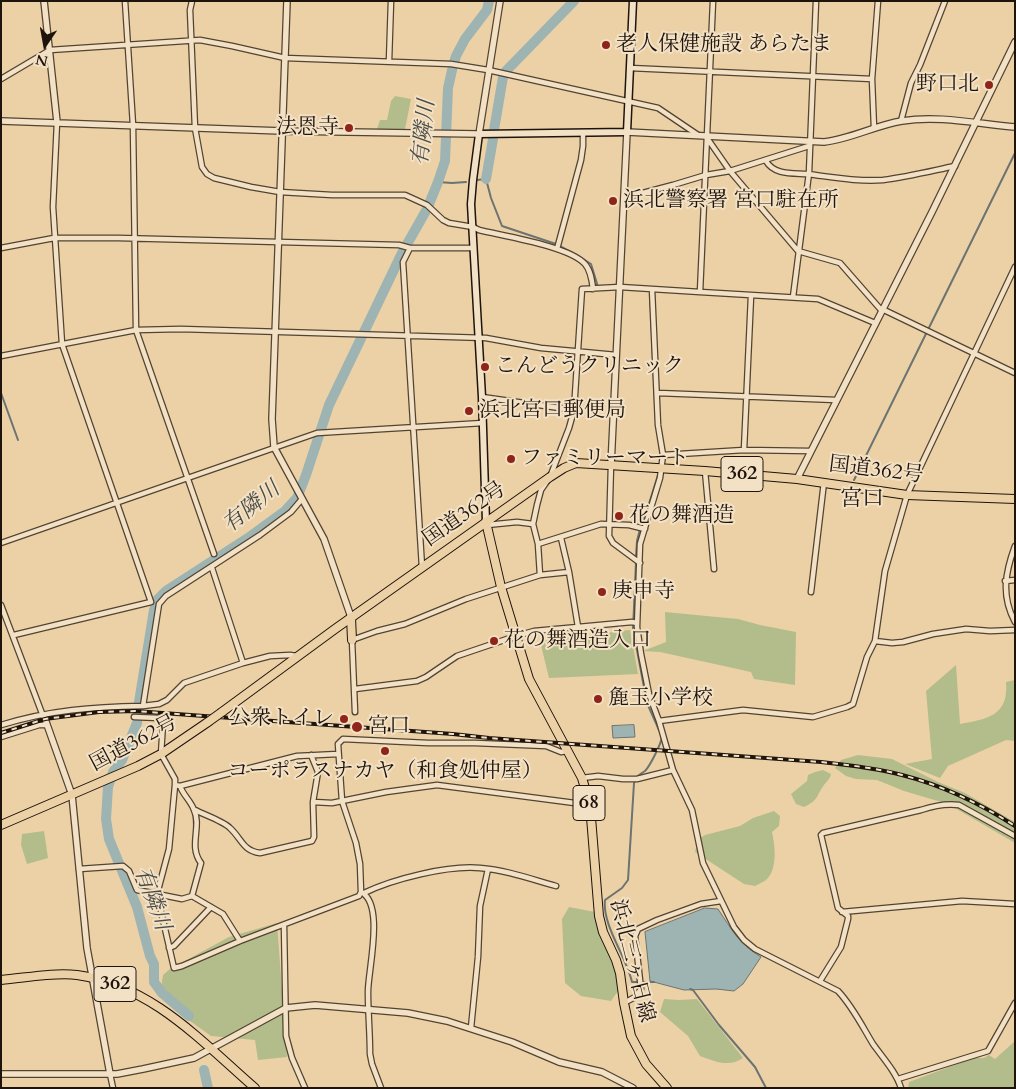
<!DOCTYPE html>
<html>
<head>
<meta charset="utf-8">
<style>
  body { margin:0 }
  #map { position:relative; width:1016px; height:1089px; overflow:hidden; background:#ecd1a6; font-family:Cardo,serif }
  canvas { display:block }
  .frame { position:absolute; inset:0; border:2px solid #1e140c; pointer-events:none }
  .north { position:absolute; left:20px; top:20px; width:50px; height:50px; -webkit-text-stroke:4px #f3e1c5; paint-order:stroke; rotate:192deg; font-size:14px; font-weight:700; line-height:20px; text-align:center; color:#1e140c }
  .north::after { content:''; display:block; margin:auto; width:18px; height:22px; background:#1e140c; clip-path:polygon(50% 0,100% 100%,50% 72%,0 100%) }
</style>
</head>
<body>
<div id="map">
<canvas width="1016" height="1089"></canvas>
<div class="frame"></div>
<div class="north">N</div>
</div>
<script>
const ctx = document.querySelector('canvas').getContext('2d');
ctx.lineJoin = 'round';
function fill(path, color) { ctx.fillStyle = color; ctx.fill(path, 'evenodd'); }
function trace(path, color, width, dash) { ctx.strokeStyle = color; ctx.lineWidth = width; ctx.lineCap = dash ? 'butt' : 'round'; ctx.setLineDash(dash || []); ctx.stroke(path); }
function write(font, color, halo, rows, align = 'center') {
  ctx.font = font + ' Cardo,"Noto Serif JP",serif'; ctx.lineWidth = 4; ctx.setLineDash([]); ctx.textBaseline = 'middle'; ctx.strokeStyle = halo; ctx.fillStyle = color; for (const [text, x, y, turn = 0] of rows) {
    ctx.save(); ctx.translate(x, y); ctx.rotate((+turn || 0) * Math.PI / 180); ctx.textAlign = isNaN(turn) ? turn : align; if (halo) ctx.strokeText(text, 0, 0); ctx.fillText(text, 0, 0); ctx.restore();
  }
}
const green = new Path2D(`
  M395,96L411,99L405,129H377L380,120H387L391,101Z
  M665,612L738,619L760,625L796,632L795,685L754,679L751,672L660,652L643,651L666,642Z
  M630,630L638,674L549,678L540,641Z
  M956,665L960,724C987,719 1009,716 1006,682L1015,680V741L1006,740L948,766L940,778L905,764L932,759L926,691Z
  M858,755L892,759L938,782L965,793L1015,822V843L948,804L904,791L877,780L856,779L846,776L835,768L841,760Z
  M823,770L831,774C830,779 828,780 824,785C816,796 819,800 804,807L796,804L791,794L807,781L808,775L815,772Z
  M774,811L780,816L779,826L772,832C775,845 778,870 766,880C763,882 759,884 755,886L744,884L695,852L698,839L705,835L740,826L753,818Z
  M44,831L48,858L27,864L21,845L22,834Z
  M569,907L595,912L612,952L618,991L611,1001L581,996L565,983L562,919Z
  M277,923L287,1057L258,1060L255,1040L211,1036L183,1016L160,995L163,975L170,969L229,937Z
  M664,999L679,1000L697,999L743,1058C729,1068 714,1061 700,1056L688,1036L660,1012Z
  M1015,1041V1088H908L909,1082L973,1058H984L989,1055L995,1059Z`);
const water = new Path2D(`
  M634,725L635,737L613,738L612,726Z
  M705,908L718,909C732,930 739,944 761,957L743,984L734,991L716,989L684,990L650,981L645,932Z`);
const stream = new Path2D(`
  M477,180L486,179L491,198L502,226L556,244L580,257L591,264L598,287
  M438,182L452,183L466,182
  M650,291L655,403
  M1,393L18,440
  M658,435L661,458
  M854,480L1015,153
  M642,526L658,475
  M636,556L637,541L640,529
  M636,562L633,629L647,703L659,730
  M654,982H632C626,956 602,925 605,900L622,888L628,880L634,783C638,774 638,776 645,771C650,766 661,744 662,737
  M690,989L693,990L719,1025L755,1067L766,1088`);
const river = new Path2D(`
  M494,130L503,77L506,71L574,1
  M486,179L493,139
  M189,1016L162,993L154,982V964L150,956L137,907L109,839L106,819L108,787L113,772L122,760L137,723L139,702L154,610L158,599L166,591L248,538L285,511L297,498L306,475L329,405L402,253L427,209L438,182L445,161L448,88L453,66L456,56L465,39L487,10L489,1
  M204,1070L208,1088`);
const minor = new Path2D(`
  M125,1L133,125L136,330L214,554
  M192,1L190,10L195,128L202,167L207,174L214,178L251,187L280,192L332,195H405L427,205L443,220L449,223L473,227L479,230C503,236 569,246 585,264C591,271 592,281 593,289
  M389,61L391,1
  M630,68L872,79
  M1,79L50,50L200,40L232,46L285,58L451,64L488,70L658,108L698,135
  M901,121L911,83L920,65L945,1
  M874,128L872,79L878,1
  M707,138L730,171L798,251L840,263L882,311
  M766,161C774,175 792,173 807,174C832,177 858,182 883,180C907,177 931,171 955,166
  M624,198L673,185L706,175L730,171L809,146
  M1,248L54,238H118L399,245L410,248H474
  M410,248L403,262L422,567
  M557,249L581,160L583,146V134
  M652,289L658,425L663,455L660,478L640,544L637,627L641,654L649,694L659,721L673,770L692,810L703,863L734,927L744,940L755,949L838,991C853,1007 862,1026 873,1044C883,1058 896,1072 901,1088
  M700,292L818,299L875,323
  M751,296L744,450L810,451
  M793,297L809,173L816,1
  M882,309L1015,373
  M1,356L136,330L181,329L486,338L541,348L616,355
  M658,393L836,400
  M482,397L574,410
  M663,455L744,450
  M611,465L609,536L613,543L640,563
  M705,471L714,569
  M487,525L517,522L533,524
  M561,538L569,572L578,627L632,622L637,623
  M1,543L317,433L483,423
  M538,544L533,524L537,505L541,490L550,477L569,428L574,410L582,289L620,287L700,292L713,1
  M1015,546C1005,573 1001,596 1015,622
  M212,568L243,663
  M540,575L569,572
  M1005,581L1015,580
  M811,592L824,482
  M1,605L43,716
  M14,635L151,602L62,344L53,207L57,122
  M875,641L892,643L903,642L933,634L966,629L990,631L1015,630
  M297,656L290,655L270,656L243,663L184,683L167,700L159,704L143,706L159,604L166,596L260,535L291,512L302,499
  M355,689L417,681L426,677L457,656L516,636L534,631L578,627
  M355,712L352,640L377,631L405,624L466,599L540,575L538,544L601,524L629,525L645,529
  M134,717L159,718L163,723L161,754L175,779V785L169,849L157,894L174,968L182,966L240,941L359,896L361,892L360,864L356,843L342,801L338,744L343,739L428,743H475L546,746L561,752L567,751
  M659,721L743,710L813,717L847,707L853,704L867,657L875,641L885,571L907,495L1015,267
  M1,725C50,710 93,707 143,706
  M1,737L39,725H46
  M582,778L598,776L623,779H637L673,770
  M175,785L180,786L297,756L338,754
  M180,786C183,795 191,801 194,810C202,827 188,846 201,863L192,896
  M313,802L332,803L386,792L437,785L590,805
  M195,810C205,815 223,821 230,828C242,839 242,850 260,853L312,841L314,837L313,802L318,772L311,755
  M79,869L123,866L129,871L137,890L182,899L192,896L223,914L240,941
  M361,892C385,904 368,970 368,992C368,1013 370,1033 370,1054L372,1064L381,1088
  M364,893C393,879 448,865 480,868C506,870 531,879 556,886
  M842,912L962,901L1015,904
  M284,925L286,1036L292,1058L305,1088
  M169,948L174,946L211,907
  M820,981L841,947L848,919V916L838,908L821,835L823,833L921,810C933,806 946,803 959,805L1015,836
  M624,1003L635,997L641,989L635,936L638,929L657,920L701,904L721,901
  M471,1028L478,957L480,906L488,869
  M110,1074L113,1088
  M898,1079L988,1051L1015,1003`);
const tertiary = new Path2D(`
  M44,1L57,122
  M287,1L272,419L274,447L324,539L351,617
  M1,121L282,131L479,134L500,1
  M611,465L627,132L824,142C851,139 876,125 902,121C939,115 978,124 1015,127
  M797,479L932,212L1015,42
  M45,719L72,795L87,948L110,1074
  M1,1074H117L143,1069L194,1058L286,1008L315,1005L408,1013L447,1021L512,1042L559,1062L602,1072L633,1088`);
const secondary = new Path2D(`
  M486,522L482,397L471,204L473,180L479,134L627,132L633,1`);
const primary = new Path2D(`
  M486,522L501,587L529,679L582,778L590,805L599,916L603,932L616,960L620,973L624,1003L631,1036L646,1064L667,1088
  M351,617L352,640`);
const trunk = new Path2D(`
  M222,712L335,629L550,477L564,468L576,463L705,471L797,479L907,495L1015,499
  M1,825L138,766L161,754L208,722
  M1,980C25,978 54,972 77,975C151,985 201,1041 255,1088`);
const rail = new Path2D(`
  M1,733L45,719L99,712L135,711L453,734L489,738L821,762C849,765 876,768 902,775C941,785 981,804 1015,826`);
const trunkBridge = new Path2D(`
  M208,722L222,712`);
const markers = [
  [606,45,5,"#8f2418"],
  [989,85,5,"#8f2418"],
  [349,128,5,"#8f2418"],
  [613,201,5,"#8f2418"],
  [485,367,5,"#8f2418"],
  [469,411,5,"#8f2418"],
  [511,459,5,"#8f2418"],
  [619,516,5,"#8f2418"],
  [602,592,5,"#8f2418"],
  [494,641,5,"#8f2418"],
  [598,699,5,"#8f2418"],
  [344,719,5,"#8f2418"],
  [357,727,6,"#8f2418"],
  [385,751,5,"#8f2418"]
];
const shields = [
  [742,474,42],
  [589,803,32],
  [115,984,42]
];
const shieldNames = [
  ["362",742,474],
  ["68",589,803],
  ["362",115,984]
];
const poiNames = [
  ["老人保健施設 あらたま",616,45],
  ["野口北",979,85,"right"],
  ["法恩寺",339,128,"right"],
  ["浜北警察署 宮口駐在所",623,201],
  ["こんどうクリニック",495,367],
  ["浜北宮口郵便局",479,411],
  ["ファミリーマート",521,459],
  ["花の舞酒造",629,516],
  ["庚申寺",612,592],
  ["花の舞酒造入口",504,641],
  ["麁玉小学校",608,699],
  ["公衆トイレ",334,719,"right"],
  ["宮口",368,727],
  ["コーポラスナカヤ（和食処仲屋）",385,772,"center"]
];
const streetNames = [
  ["国道362号",876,471,7],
  ["国道362号",465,515,-35],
  ["国道362号",134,744,-28],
  ["浜北三ヶ日線",631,961,76]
];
const waterNames = [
  ["有隣川",425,133,-84],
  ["有隣川",252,508,-39],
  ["有隣川",151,899,70]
];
const neighbourhoodNames = [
  ["宮口",862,500]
];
fill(green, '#b2bd8b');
fill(water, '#9eb4b3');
trace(water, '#6b7470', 1);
trace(stream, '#6b7470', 2);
trace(river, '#9eb4b3', 10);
trace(minor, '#524332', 7);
trace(tertiary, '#524332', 8);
trace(secondary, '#1e140c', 9);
trace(primary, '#1e140c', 10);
trace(trunk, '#1e140c', 10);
trace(minor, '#f3e1c5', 4.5);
trace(tertiary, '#f3e1c5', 5.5);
trace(secondary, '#f3e1c5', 6);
trace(primary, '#ecd1a6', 8);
trace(trunk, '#ecd1a6', 8);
trace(rail, '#1e140c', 4);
trace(rail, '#f3e1c5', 2, [5.5]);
trace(trunkBridge, '#1e140c', 10, []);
trace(trunkBridge, '#ecd1a6', 8);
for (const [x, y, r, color] of markers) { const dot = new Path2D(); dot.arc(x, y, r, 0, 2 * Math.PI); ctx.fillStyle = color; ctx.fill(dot); trace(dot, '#f3e1c5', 2); }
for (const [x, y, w] of shields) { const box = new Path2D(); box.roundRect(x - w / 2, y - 17.5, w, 35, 4); ctx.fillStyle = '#f3e1c5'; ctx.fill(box); trace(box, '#1e140c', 1); }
write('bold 20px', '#1e140c', null, shieldNames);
write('21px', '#1e140c', '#f3e1c5', poiNames, 'left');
write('21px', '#1e140c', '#f3e1c5', streetNames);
write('italic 22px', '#4b4c46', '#f3e1c5', waterNames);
write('22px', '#1e140c', '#f3e1c5', neighbourhoodNames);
</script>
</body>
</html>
